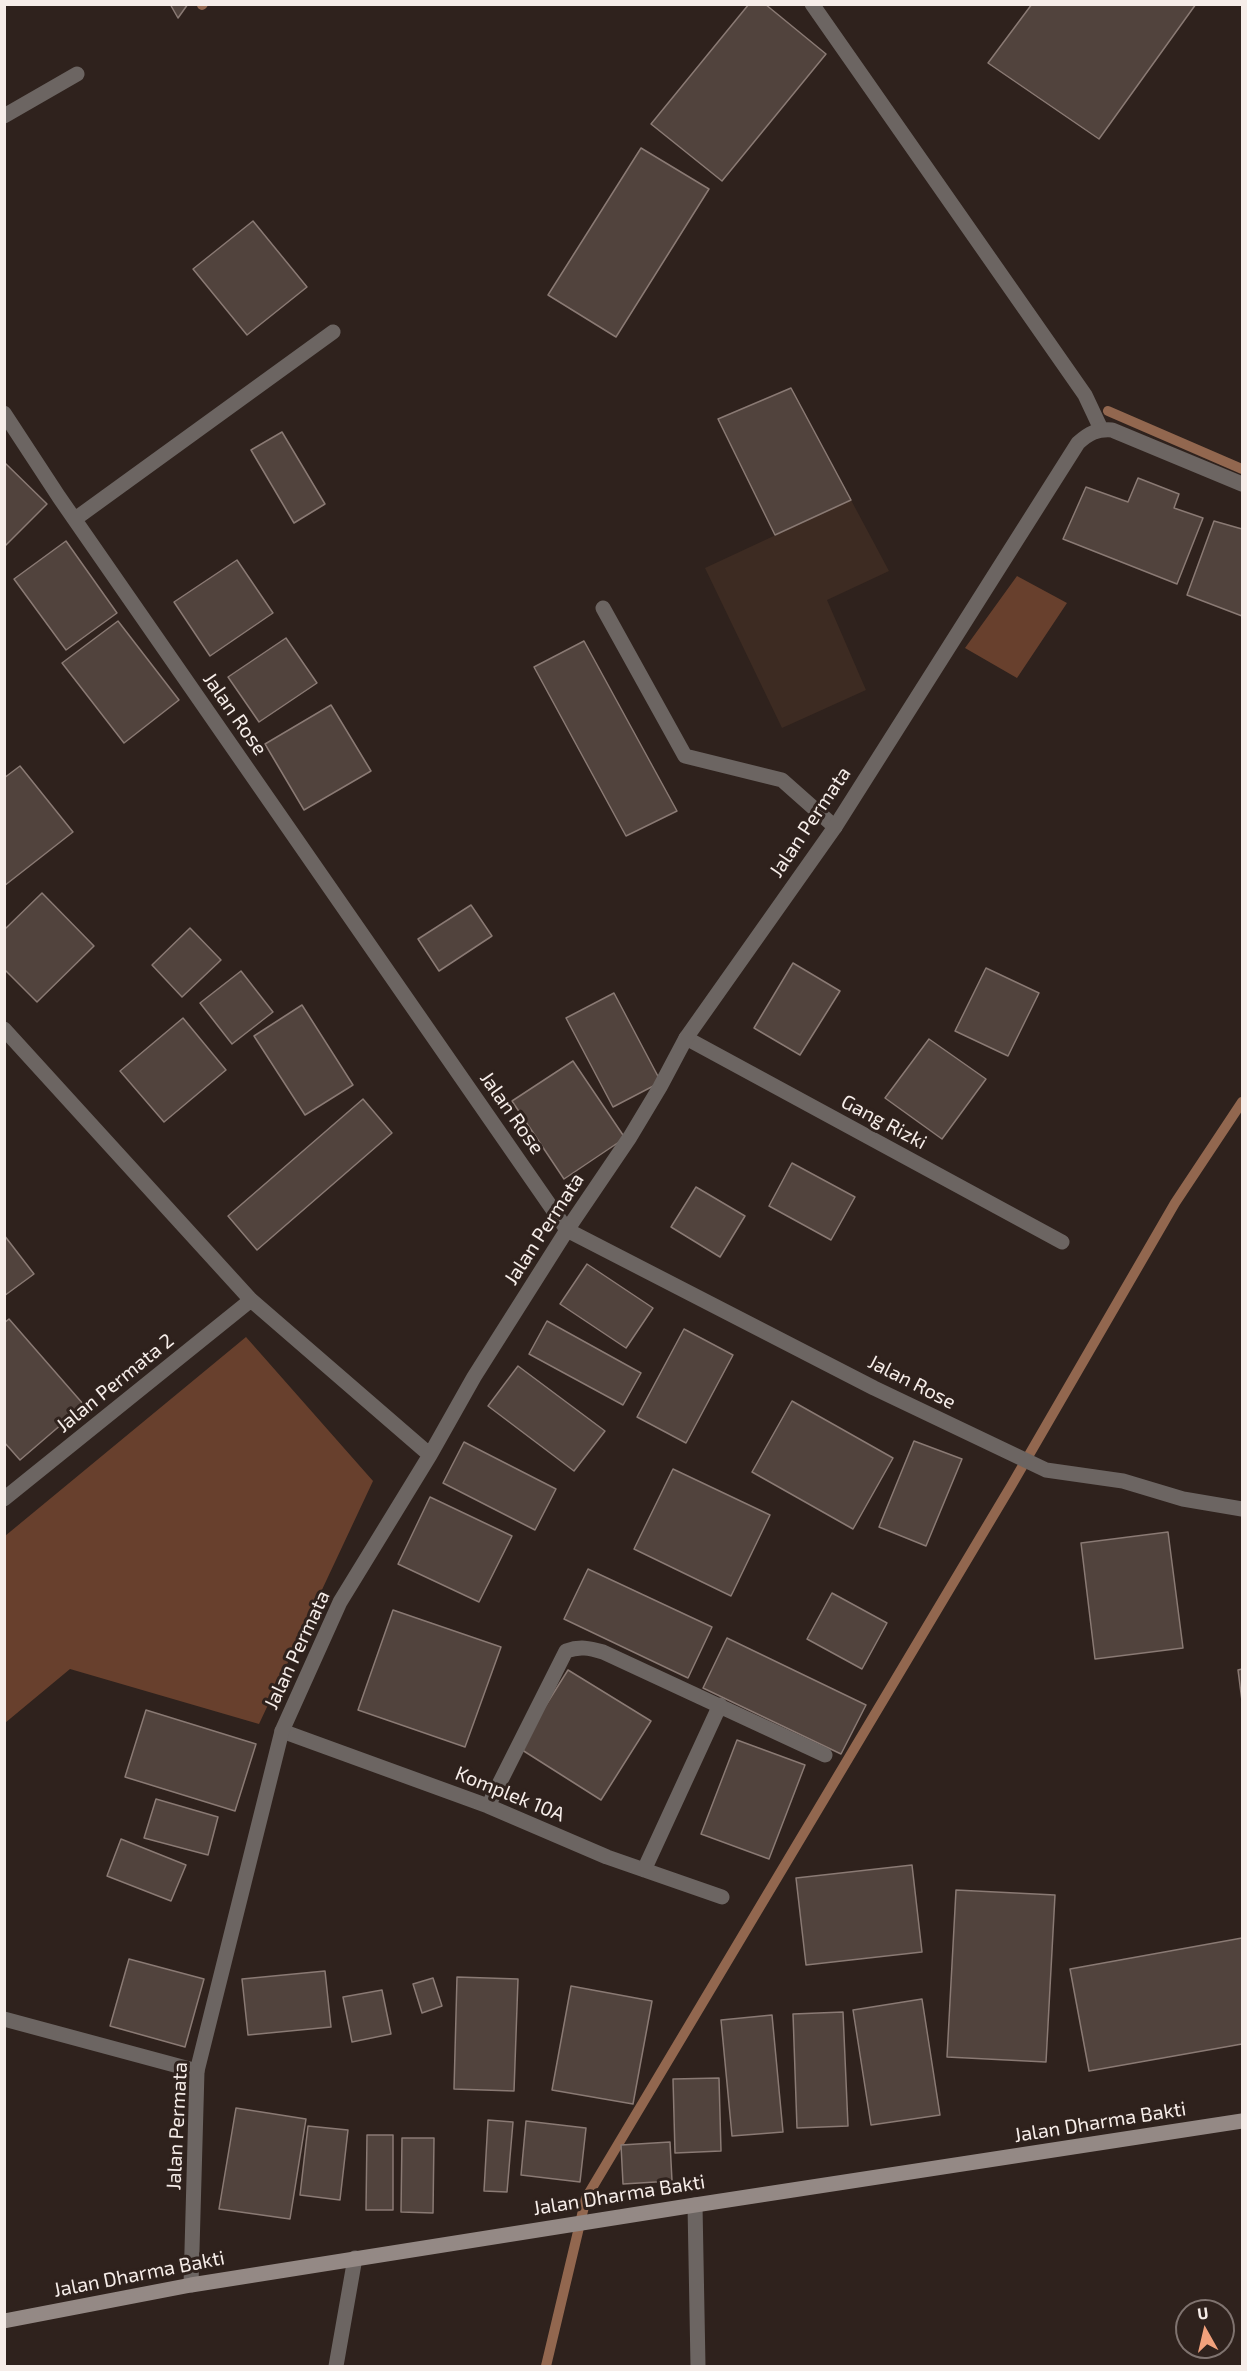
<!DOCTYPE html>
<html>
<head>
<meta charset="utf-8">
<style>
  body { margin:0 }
  #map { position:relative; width:1247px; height:2371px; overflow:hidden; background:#2f221d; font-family:"Exo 2",sans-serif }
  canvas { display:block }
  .frame { position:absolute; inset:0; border:6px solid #f6ede9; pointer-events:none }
  .north { position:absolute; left:1175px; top:2299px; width:60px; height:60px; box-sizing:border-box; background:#2f221d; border:2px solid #7f736f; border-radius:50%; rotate:352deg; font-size:16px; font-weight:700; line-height:24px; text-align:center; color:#f6ede9 }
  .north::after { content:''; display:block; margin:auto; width:21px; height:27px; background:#f1a17c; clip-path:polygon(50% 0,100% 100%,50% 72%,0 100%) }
</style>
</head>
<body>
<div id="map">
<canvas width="1247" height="2371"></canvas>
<div class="frame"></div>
<div class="north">U</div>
</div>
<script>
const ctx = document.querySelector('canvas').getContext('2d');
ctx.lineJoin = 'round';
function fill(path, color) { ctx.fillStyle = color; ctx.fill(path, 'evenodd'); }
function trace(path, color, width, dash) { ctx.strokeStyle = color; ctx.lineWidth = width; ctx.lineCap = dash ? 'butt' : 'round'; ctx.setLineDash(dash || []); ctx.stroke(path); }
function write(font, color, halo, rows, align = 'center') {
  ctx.font = font + ' "Exo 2",sans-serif'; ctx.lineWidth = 6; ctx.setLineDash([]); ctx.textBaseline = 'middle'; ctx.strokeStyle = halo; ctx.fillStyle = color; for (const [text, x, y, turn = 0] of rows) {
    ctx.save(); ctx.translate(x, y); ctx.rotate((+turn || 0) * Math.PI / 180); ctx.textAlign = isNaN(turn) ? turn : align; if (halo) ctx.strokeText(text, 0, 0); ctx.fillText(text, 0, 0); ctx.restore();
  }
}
const built = new Path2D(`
  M851,500L889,571L827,600L866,690L782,728L705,568Z`);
const green = new Path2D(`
  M1017,576L1067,603L1017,678L965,648Z
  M246,1337L373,1481L259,1724L70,1669L5,1723V1536Z`);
const stream = new Path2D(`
  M202,5L203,4
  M1108,411L1242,469
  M546,2366L586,2198L1011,1486L1175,1203L1242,1102`);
const building = new Path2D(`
  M170,4H188L178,18Z
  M749,4H765L826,54L722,181L651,124Z
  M1032,4H1196L1099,139L988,63Z
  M641,148L709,189L616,337L548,295Z
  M253,221L307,287L247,335L193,269Z
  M791,388L851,500L775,535L718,419Z
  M282,432L325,504L294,523L251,450Z
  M4,462L47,504L4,547Z
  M1138,478L1179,494L1174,508L1203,518L1177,584L1063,539L1086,487L1128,502Z
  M1214,521L1242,529V616L1187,595Z
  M66,541L117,613L66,650L14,579Z
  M237,560L273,613L210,656L174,602Z
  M118,621L179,700L124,743L62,663Z
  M286,638L317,683L259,722L228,677Z
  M584,641L677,811L626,836L534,667Z
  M331,705L371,771L304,810L265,744Z
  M20,766L73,832L4,886V778Z
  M42,893L94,946L37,1002L4,969V930Z
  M471,905L492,936L439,971L418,939Z
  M190,928L221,960L182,997L152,965Z
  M793,963L840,991L800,1055L754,1028Z
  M986,968L1039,993L1008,1056L955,1031Z
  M241,971L273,1012L232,1044L200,1003Z
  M614,993L661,1082L613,1107L566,1018Z
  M302,1005L353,1085L305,1115L254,1036Z
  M183,1018L226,1070L164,1122L120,1071Z
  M929,1039L986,1079L942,1139L885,1098Z
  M573,1061L625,1138L564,1179L512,1101Z
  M363,1099L392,1133L257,1250L228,1216Z
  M792,1163L855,1197L831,1240L769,1206Z
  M696,1187L745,1216L720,1257L671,1227Z
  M4,1235L34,1274L4,1296Z
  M587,1264L653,1308L626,1348L560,1304Z
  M9,1319L84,1405L20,1460L4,1442V1323Z
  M547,1321L641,1373L623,1405L529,1354Z
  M684,1329L733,1355L686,1443L637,1417Z
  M518,1366L605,1431L574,1471L488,1406Z
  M792,1401L893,1458L853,1529L752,1472Z
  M914,1441L962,1459L926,1546L879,1527Z
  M464,1442L556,1489L535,1530L443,1483Z
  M673,1469L770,1515L731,1596L634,1549Z
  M430,1497L512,1536L479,1602L398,1564Z
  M1168,1532L1183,1648L1095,1659L1081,1543Z
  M588,1569L712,1627L688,1678L564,1619Z
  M832,1593L887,1623L862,1669L807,1639Z
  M393,1610L501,1647L465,1747L358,1710Z
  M727,1638L866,1705L841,1754L703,1688Z
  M1242,1669V1701L1238,1670Z
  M568,1670L651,1721L601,1800L519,1748Z
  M146,1710L256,1744L235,1811L125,1777Z
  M737,1740L805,1765L769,1859L701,1834Z
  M156,1799L218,1817L208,1855L144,1838Z
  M121,1839L186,1865L171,1901L107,1876Z
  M912,1865L922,1952L806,1965L796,1878Z
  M956,1890L1055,1895L1046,2062L947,2057Z
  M1242,1938V2044L1089,2071L1070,1969Z
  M129,1959L204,1979L185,2047L110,2026Z
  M325,1971L331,2027L248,2035L242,1979Z
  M457,1977L518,1979L514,2091L454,2089Z
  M433,1978L442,2006L422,2013L413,1984Z
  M571,1986L652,2001L633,2104L552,2090Z
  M382,1990L391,2034L352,2042L343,1997Z
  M922,1999L940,2115L871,2125L853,2010Z
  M843,2012L848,2126L797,2128L793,2014Z
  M772,2015L783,2132L732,2136L721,2020Z
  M719,2078L721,2151L675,2153L673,2079Z
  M236,2108L306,2119L290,2219L219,2209Z
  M488,2120L513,2122L507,2192L484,2191Z
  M526,2121L586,2128L580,2182L521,2175Z
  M308,2126L348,2130L340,2200L300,2195Z
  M367,2135H393V2210H366Z
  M402,2138H434L433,2213L401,2212Z
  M670,2142L672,2181L623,2184L621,2145Z`);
const service = new Path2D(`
  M812,4L1085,395L1101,429
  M603,608L685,756L782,780L835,827
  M686,1038L1062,1242
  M282,1731L488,1806L607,1857L722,1897
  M488,1806L566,1651C580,1646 589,1648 603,1652L825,1755
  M644,1870L720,1705
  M4,2019L197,2071`);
const minor = new Path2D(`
  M4,116L77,74
  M4,413L59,497L567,1230L874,1388L1046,1470L1123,1481L1183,1499L1242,1509
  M75,519L333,332
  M4,1029L251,1300L430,1455
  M4,1499L251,1300
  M695,2205L698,2366
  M191,2285L197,2071L282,1731L340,1602L430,1455L474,1377L567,1230L630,1137L660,1087L686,1038L835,827L1078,443C1089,433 1097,429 1112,430L1242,484
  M336,2366L355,2258`);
const secondary = new Path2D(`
  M4,2321L191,2285L695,2205L1242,2121`);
const streetNames = [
  ["Jalan Rose",235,714,55],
  ["Jalan Permata",810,822,-56],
  ["Jalan Rose",512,1113,55],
  ["Gang Rizki",884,1122,28],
  ["Jalan Permata",544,1229,-57],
  ["Jalan Rose",912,1382,27],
  ["Jalan Permata 2",115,1383,-39],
  ["Jalan Permata",297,1650,-65],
  ["Komplek 10A",510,1794,22],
  ["Jalan Dharma Bakti",1100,2122,-9],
  ["Jalan Permata",177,2126,-87],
  ["Jalan Dharma Bakti",619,2195,-9],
  ["Jalan Dharma Bakti",139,2274,-11]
];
fill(built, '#3d2b22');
fill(green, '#68402d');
trace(stream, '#92674f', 10);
fill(building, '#51433d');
trace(building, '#8a7a74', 1.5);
trace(service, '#6c6562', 15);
trace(minor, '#6c6562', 15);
trace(secondary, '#948985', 15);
write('20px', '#f6ede9', '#2f221d', streetNames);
</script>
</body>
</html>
